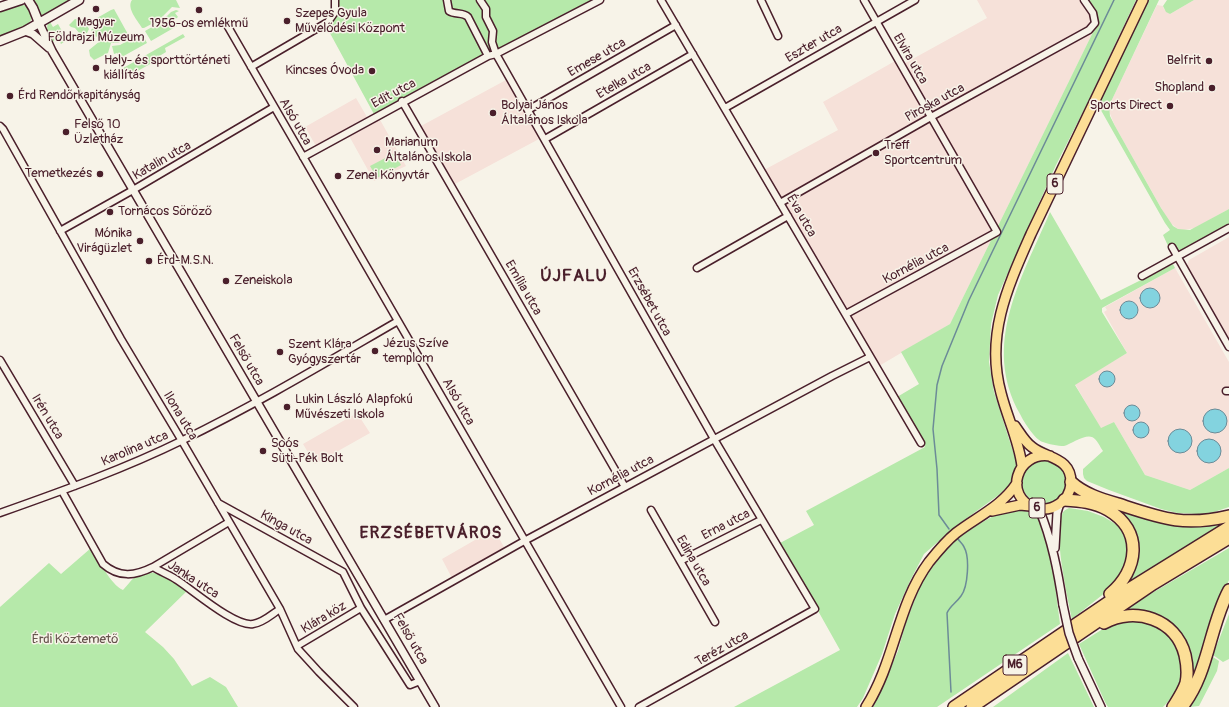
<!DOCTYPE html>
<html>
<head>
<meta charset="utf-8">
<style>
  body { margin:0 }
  canvas { display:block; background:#f7f3e8 }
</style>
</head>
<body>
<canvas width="1229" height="707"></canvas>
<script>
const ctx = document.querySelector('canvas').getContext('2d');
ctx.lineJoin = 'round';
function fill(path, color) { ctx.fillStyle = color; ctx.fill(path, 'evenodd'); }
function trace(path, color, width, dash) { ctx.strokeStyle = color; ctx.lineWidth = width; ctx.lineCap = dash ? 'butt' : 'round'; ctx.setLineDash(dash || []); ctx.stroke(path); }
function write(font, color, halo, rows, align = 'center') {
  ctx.font = font + ' Pangolin,sans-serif'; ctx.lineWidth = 3; ctx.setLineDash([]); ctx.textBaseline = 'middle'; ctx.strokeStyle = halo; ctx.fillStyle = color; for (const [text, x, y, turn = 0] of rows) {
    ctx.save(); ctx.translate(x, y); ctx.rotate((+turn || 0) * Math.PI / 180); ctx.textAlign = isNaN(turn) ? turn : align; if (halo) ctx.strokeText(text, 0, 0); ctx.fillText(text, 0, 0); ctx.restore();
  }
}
const built = new Path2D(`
  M977,0H1080L1096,26L950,324L879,366L764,170L838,130L823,102L895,61L898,67L987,18Z
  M1194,0H1229V209L1195,228L1183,230L1178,229L1169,222L1115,126L1109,111V106L1157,5L1163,6L1164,9L1170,14Z
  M506,80L539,139L455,184L421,126Z
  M356,98L367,117L316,146L305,127Z
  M379,118L406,166L374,181L348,134Z
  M1229,237V339L1187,265L1189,260Z
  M1175,268L1229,362V468L1190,490L1145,475L1114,422L1101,429L1075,384L1127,353L1104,312L1107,310L1105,307Z
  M357,413L370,433L315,464L303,444Z
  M494,529L505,549L452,578L442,559Z`);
const green = new Path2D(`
  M32,0H73L41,18L40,11Z
  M132,0H176L180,8L172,7L159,20L144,28H142C138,21 126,8 132,0Z
  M335,0H600L375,116L325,24L331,19Z
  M1087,0H1136L1088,102L1056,165L998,295L991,324L989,362L994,392L1017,464L1012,482L1000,494L956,526L924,554L911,579L895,614L882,654L863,698L857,707H734L840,650L780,543L814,525L806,511L925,447L897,397L919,384L901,352L950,324L1096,26L1097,16Z
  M1147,0H1159L1109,106L1110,116L1115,126L1161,208L1173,226L1178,229L1190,230L1229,209V225L1182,251L1169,248L1163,235L1170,230L1165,223L1098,105Z
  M1167,0H1194L1170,14L1166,12L1163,6Z
  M18,4L28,6L32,14L31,20L27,26L0,38V10Z
  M114,9L129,36L118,43H111L108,53L94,60L90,56L89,50L100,41L98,37L94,36L91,30L98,23L97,18L111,10Z
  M176,10L179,11L175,13L178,17L174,20L177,26L151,41L145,31L161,22L171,12Z
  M75,19C83,20 85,22 89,29L87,33L80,34L75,28L71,27L69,25Z
  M49,20L53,27L58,24L67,40L61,44L54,31L53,32L56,37L52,44C48,36 45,29 49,20Z
  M142,33L147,43L120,58L117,53L114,54L112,46L120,45Z
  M183,34L185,37L165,48L166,52L151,61L152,63L123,79L118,71Z
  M395,153L401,165L377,178L370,166Z
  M1050,212L1101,300L1173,264L1175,268L1102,308V312L1127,353L1075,385L1101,428L1114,422L1145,475L1190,490L1229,468V507L1211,513L1199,514L1177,513L1161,509L1109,490L1087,481L1084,478L1083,474V469L1103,451C1100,447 1097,439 1092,437C1085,434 1071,444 1064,446C1058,446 1048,444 1043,442C1035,440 1024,422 1020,414C981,344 1022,278 1050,212Z
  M1022 482a22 22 0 1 1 44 0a22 22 0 1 1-44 0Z
  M1107,505L1183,525L1222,524L1128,582L1136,567L1137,552Z
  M1069,508L1088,511L1104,517L1117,525L1127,539L1129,554L1126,569L1106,592L1072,619C1068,599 1051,526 1064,511C1065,510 1067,509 1069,508Z
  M1021,510L1036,514L1039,521L1052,562L1060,624L937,707H873L898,651L906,622L923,579L948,547L964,534L979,524L999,513Z
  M91,548C99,560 110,584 123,590C127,586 130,581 134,578C150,564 174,580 189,589L145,632L163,647L174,659L192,686L210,677L226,687L238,707H0V607L49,563L61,574Z
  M1229,548V580L1217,608L1192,682C1192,672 1194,661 1191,651C1187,638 1169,619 1157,614C1146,610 1135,611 1123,610Z
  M1229,614V659L1223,662L1213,655Z
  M1129,619C1137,621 1149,621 1156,625C1176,638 1186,662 1179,684C1176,693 1169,701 1163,707H1108L1105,702L1079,644L1106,627Z
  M1068,653L1094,707H993Z
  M1213,657L1219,661L1217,671L1199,706L1190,707L1200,690Z`);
const water = new Path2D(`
  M1140 298a10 10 0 1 1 20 0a10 10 0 1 1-20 0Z
  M1120 310a9 9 0 1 1 18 0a9 9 0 1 1-18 0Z
  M1099 379a8 8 0 1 1 16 0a8 8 0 1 1-16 0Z
  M1124 413a8 8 0 1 1 16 0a8 8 0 1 1-16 0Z
  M1203 421a12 12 0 1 1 24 0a12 12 0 1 1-24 0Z
  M1133 430a8 8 0 1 1 16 0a8 8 0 1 1-16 0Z
  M1168 441a12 12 0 1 1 24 0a12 12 0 1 1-24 0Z
  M1197 451a12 12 0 1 1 24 0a12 12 0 1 1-24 0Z`);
const stream = new Path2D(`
  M949,529L939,515L937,469L933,429L937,385L942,366L969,300L1114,0
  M951,692L947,613C950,606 956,603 961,596C968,587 970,557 964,547C963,544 960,542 958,539`);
const minor = new Path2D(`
  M447,0L449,11C455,15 463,12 468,17L488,56
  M480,0L486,9V17L493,31L492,42L496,54L714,439L815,609L639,707
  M661,0L921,443
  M761,0L778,36
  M227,25C357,253 491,479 621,707
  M251,67L328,22L335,12V0
  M402,101L625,487
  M725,108L915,0
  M528,110L676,25
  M0,126L3,129L121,339L182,441L280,609L298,649L319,672L354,707
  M545,139L693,54
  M303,157L488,56L496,54L600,0
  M780,203L931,117L1089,30L1095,23L1093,13L1084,0
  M60,231L133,190L274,107
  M1172,247L1229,347
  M697,268L788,216
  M1142,276L1229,228
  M846,314L997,232L864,0
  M0,360L75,486
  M1226,391H1229
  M62,491L103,564C119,578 135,576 153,567C161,572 170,575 177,580C194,591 235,627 253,624C263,623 272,614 280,609
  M218,503L343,572L361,608L410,685L420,681
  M651,510L715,622
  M0,513C62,491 124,469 183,440C257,404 327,362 398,321
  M680,561L761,520
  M153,567L229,522
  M384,620L526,540L832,376L870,357
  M297,646L361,608`);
const tertiary = new Path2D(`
  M39,23L52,51L435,707
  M25,31L33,34L49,48
  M1039,509C1052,540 1058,572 1063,605
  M1055,548L1057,513L1060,503
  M1078,658L1101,707`);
const secondary = new Path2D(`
  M28,0L33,8L39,23
  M0,7L21,0
  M0,41L25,31L79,0`);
const primary = new Path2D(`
  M1015,426C1020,433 1025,442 1032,447C1047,459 1072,457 1071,484C1070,492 1066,500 1059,504C1052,509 1043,510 1035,508C1003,497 1016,451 1050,456
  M1022,466C1019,441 1007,417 1001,393C985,335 1008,286 1031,234L1143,0
  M992,511L1020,505L1030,506
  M866,707C895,662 897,605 929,562C937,552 946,541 956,533C978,516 1001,507 1017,483`);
const motorway = new Path2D(`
  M1071,482C1084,494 1101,499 1118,504C1161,518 1183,527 1229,516
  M1064,500C1080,501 1094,502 1108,510C1144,531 1138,570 1110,594
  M1104,623C1135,606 1176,619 1185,655C1187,664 1188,674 1186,683C1183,692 1178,699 1173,707
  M954,707L1113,599L1229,527
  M972,707L1153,584L1229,538
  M1182,707C1209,673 1209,627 1229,590`);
const tertiaryBridge = new Path2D(`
  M1063,605L1069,633L1078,658`);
const markers = [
  [96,9,4,"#4a1f2b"],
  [199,10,4,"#4a1f2b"],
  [287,21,4,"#4a1f2b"],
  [1209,61,4,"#4a1f2b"],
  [96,68,4,"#4a1f2b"],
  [372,71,4,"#4a1f2b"],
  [1212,88,4,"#4a1f2b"],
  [10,96,4,"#4a1f2b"],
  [1170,106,4,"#4a1f2b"],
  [493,113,4,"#4a1f2b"],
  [66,132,4,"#4a1f2b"],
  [377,150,4,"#4a1f2b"],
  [876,153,4,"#4a1f2b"],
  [100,174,4,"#4a1f2b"],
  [338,176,4,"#4a1f2b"],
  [110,212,4,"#4a1f2b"],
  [140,241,4,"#4a1f2b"],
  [149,261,4,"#4a1f2b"],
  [226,281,4,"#4a1f2b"],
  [375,351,4,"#4a1f2b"],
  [280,352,4,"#4a1f2b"],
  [287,407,4,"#4a1f2b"],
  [263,451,4,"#4a1f2b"]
];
const shields = [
  [1055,184,16],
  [1037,508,16],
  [1015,665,24]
];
const shieldNames = [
  ["6",1055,184],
  ["6",1037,508],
  ["M6",1015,665]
];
const poiNames = [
  ["Szepes Gyula",295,14],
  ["Művelődési Központ",295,29],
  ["Magyar",96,23,"center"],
  ["Földrajzi Múzeum",96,38,"center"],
  ["1956-os emlékmű",199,24,"center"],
  ["Hely- és sporttörténeti",104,61],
  ["kiállítás",104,76],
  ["Belfrit",1201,61,"right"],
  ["Kincses Óvoda",364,71,"right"],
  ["Shopland",1204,88,"right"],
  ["Érd Rendőrkapitányság",18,96],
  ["Bolyai János",501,106],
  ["Általános Iskola",501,121],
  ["Sports Direct",1162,106,"right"],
  ["Felső 10",74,125],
  ["Üzletház",74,140],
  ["Marianum",385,143],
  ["Általános Iskola",385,158],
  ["Treff",884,146],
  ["Sportcentrum",884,161],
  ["Temetkezés",92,174,"right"],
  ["Zenei Könyvtár",346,176],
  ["Tornácos Söröző",118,212],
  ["Mónika",132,234,"right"],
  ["Virágüzlet",132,249,"right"],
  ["Érd-M.S.N.",157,261],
  ["Zeneiskola",234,281],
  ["Jézus Szíve",383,344],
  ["templom",383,359],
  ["Szent Klára",288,345],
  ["Gyógyszertár",288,360],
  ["Lukin László Alapfokú",295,400],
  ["Művészeti Iskola",295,415],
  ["Soós",271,444],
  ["Süti-Pék Bolt",271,459]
];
const streetNames = [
  ["Eszter utca",814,44,-30],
  ["Emese utca",597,58,-30],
  ["Elvira utca",910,59,60],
  ["Etelka utca",624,81,-30],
  ["Edit utca",394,94,-28],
  ["Piroska utca",935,103,-29],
  ["Alsó utca",295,122,60],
  ["Katalin utca",162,161,-30],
  ["Éva utca",801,216,60],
  ["Kornélia utca",916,264,-28],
  ["Emília utca",523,288,60],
  ["Erzsébet utca",649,302,61],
  ["Felső utca",246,360,60],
  ["Alsó utca",458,402,60],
  ["Ilona utca",180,416,59],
  ["Irén utca",47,417,59],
  ["Karolina utca",135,449,-23],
  ["Kornélia utca",621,476,-28],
  ["Erna utca",726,525,-27],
  ["Kinga utca",286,528,29],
  ["Edina utca",693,561,60],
  ["Janka utca",193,580,33],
  ["Klára köz",324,618,-31],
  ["Felső utca",410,639,60],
  ["Teréz utca",722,649,-29]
];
const parkNames = [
  ["Érdi Köztemető",75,640]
];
const districtNames = [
  ["ÚJFALU",574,277],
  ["ERZSÉBETVÁROS",431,534]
];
fill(built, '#f6e1d9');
fill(green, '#b6e9aa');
fill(water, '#83d3df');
trace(water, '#6c8b97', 1);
trace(stream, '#6c8b97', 1.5);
trace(minor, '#4a1f2b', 9);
trace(tertiary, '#4a1f2b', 10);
trace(secondary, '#4a1f2b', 11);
trace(primary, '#4a1f2b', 12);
trace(motorway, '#4a1f2b', 14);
trace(minor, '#f7f3e8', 6);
trace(tertiary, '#f7f3e8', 7);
trace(secondary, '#f7f3e8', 8);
trace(primary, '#fcde96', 9);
trace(motorway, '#fcde96', 11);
trace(tertiaryBridge, '#4a1f2b', 10, []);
trace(tertiaryBridge, '#f7f3e8', 7);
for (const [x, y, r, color] of markers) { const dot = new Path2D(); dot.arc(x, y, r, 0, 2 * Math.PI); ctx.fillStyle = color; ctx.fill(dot); trace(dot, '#f7f3e8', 1.5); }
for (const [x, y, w] of shields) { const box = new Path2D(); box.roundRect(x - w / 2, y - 10, w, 20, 3); ctx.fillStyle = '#f7f3e8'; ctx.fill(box); trace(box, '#4a1f2b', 1); }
write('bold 12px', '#4a1f2b', null, shieldNames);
write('13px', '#4a1f2b', '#f7f3e8', poiNames, 'left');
write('13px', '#4a1f2b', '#f7f3e8', streetNames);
write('13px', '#65524b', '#f7f3e8', parkNames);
ctx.letterSpacing = '1px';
write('bold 17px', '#4a1f2b', '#f7f3e8', districtNames);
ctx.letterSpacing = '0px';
</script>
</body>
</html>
